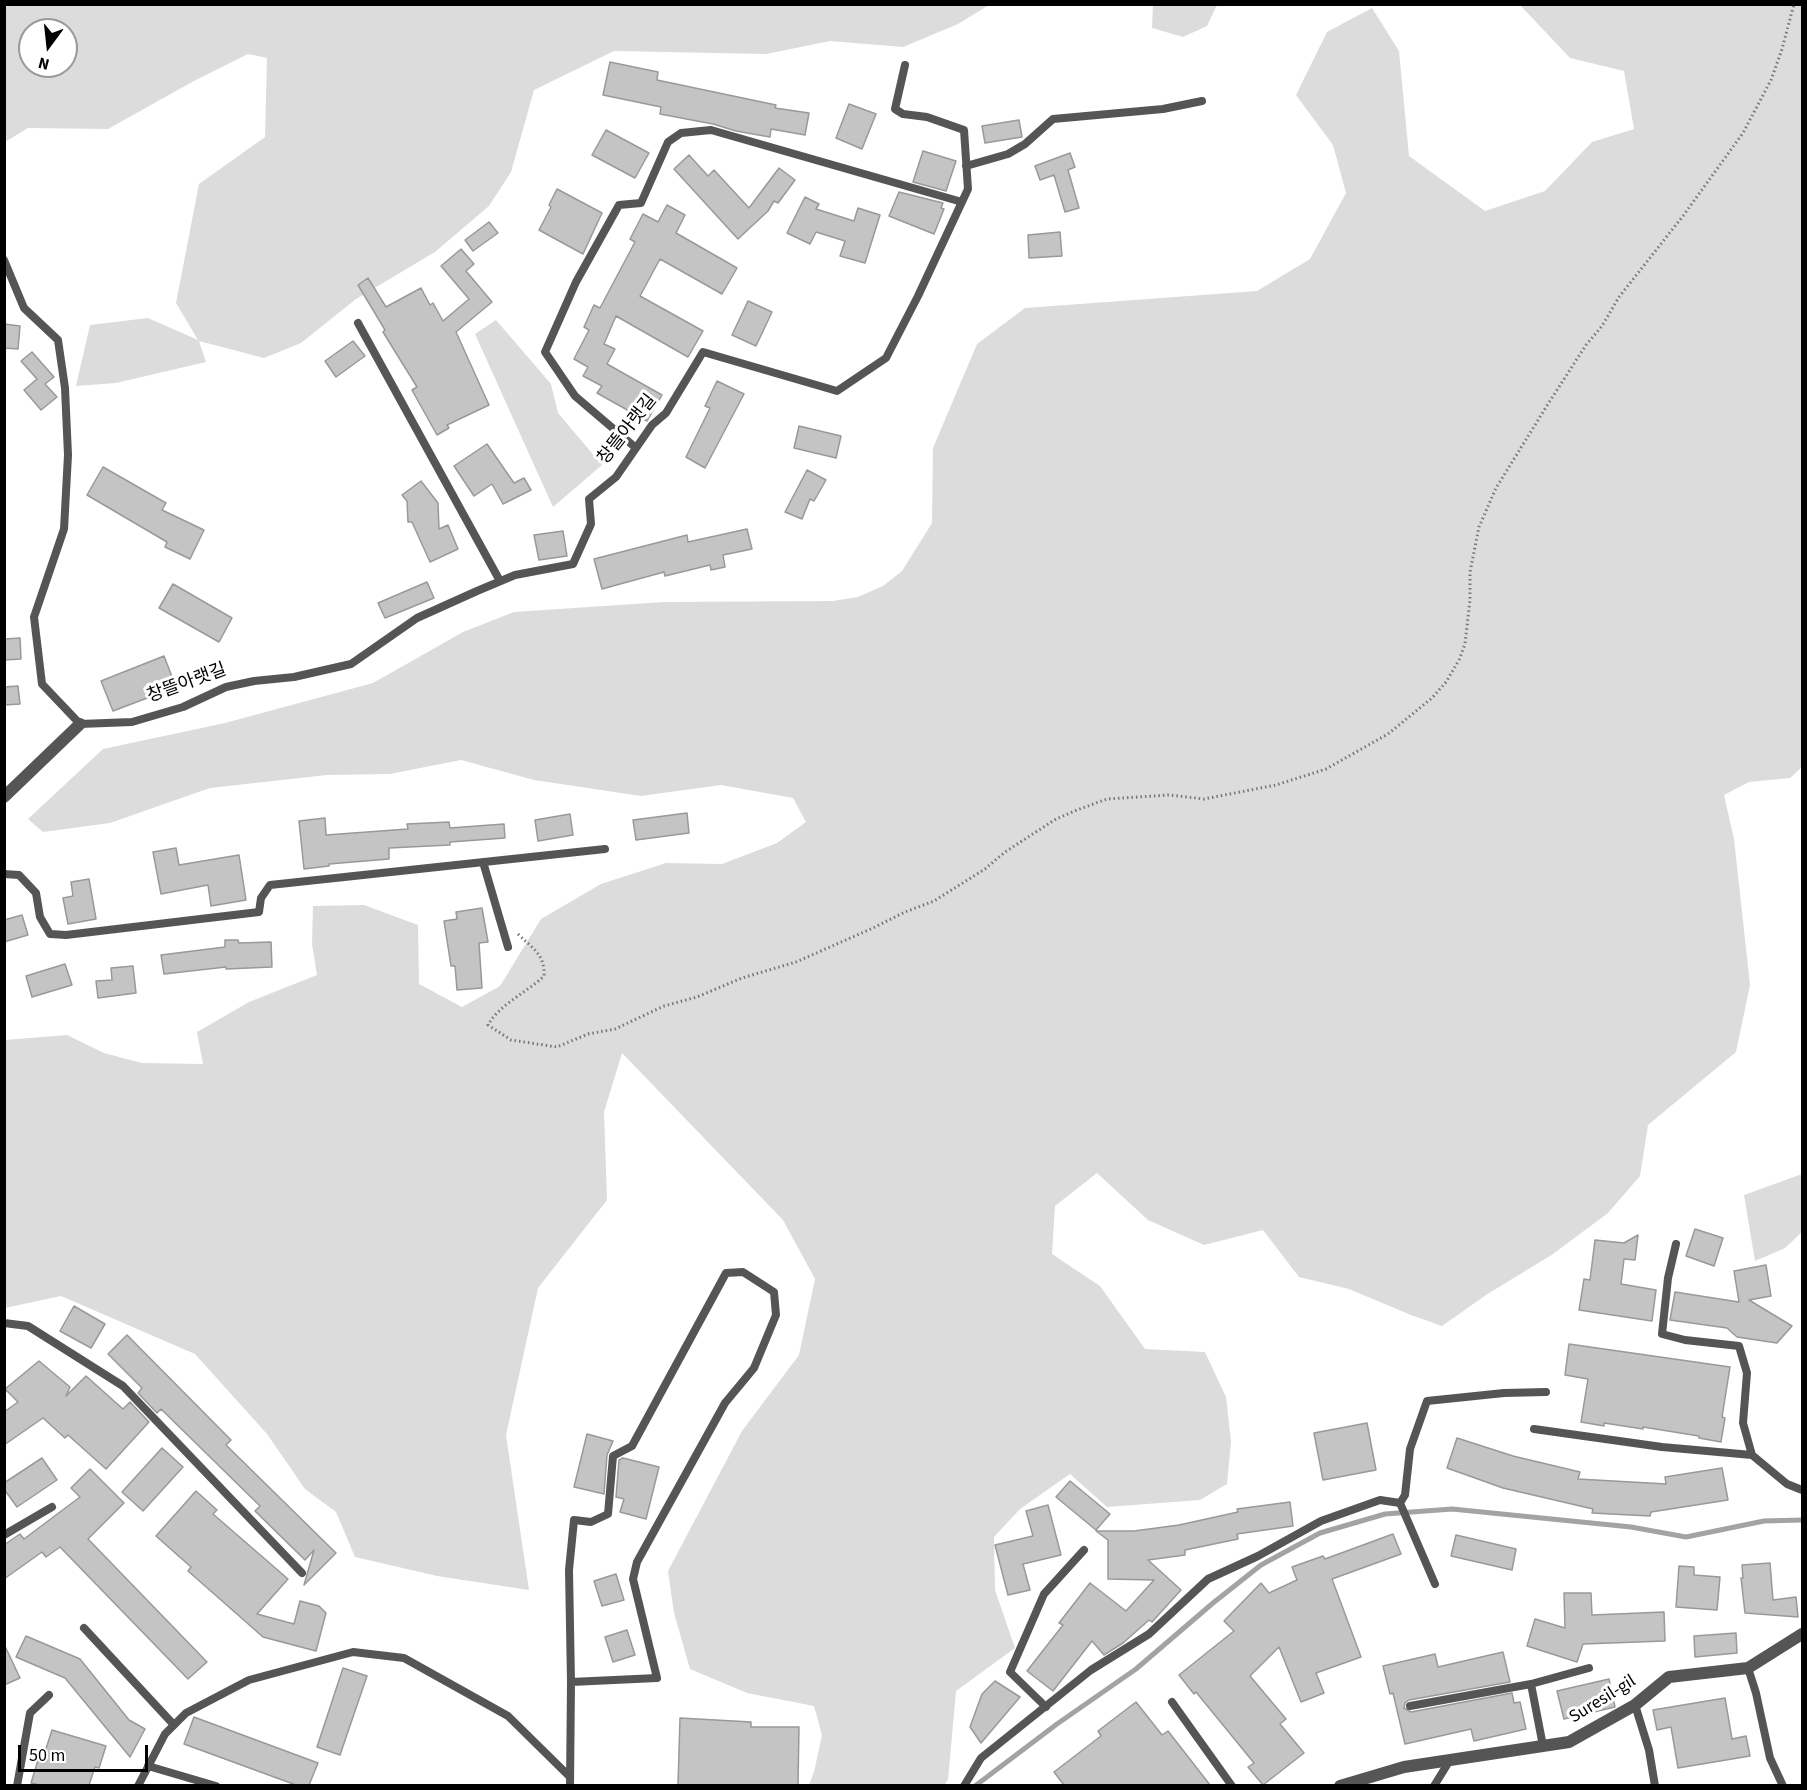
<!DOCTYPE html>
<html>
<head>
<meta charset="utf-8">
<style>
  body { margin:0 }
  #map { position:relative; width:1807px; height:1790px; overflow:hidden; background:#fff; font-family:"Source Sans 3",sans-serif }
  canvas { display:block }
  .frame { position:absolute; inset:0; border:6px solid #000; pointer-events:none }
  .north { position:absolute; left:18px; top:18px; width:60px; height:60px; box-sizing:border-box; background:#fff; border:2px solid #999; border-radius:50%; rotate:195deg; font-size:16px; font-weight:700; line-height:24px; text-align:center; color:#000 }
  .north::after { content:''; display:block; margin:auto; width:21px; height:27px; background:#000; clip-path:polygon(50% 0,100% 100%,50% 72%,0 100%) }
  .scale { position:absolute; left:18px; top:1745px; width:130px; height:27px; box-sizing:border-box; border:3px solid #000; border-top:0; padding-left:8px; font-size:18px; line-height:21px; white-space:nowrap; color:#000; -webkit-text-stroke:4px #fff; paint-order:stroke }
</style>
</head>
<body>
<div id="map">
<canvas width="1807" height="1790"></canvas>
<div class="frame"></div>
<div class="north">N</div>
<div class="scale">50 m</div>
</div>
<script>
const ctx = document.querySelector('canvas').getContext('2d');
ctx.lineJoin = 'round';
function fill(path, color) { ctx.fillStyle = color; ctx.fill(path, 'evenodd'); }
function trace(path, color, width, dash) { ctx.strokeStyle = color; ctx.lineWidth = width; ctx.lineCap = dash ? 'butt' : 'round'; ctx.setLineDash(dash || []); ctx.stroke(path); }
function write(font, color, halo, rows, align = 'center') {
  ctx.font = font + ' "Source Sans 3","Noto Sans KR",sans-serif'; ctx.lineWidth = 6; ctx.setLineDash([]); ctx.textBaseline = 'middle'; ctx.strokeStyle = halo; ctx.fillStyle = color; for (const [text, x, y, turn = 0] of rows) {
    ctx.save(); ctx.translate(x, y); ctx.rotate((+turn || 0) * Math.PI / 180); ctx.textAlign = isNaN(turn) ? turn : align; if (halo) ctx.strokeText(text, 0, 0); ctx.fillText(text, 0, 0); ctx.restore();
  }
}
const green = new Path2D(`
  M4,5H989L958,24L903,47L830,41L766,54L614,51L534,90L511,172L489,206L435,252L356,299L301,343L264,358L199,341L206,362L116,383L76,386L90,325L148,318L198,340L176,303L199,184L265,137L267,58L248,54L192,82L108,129L28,128L5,142ZM30,30H66V66H30Z
  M1153,5V4L1217,5L1207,26L1183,37L1152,28Z
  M1520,5H1802V767L1790,778L1749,782L1724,795L1734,839L1750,985L1736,1052L1648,1125L1640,1176L1608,1213L1553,1254L1486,1295L1442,1326L1411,1315L1349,1289L1299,1277L1263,1230L1204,1245L1148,1220L1097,1173L1055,1206L1052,1254L1100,1286L1145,1349L1205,1352L1226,1397L1231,1442L1227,1484L1200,1500L1107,1507L1070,1474L1020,1509L994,1537L995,1590L1015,1648L956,1691L948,1780L944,1785H809L814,1772L822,1735L814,1706L747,1693L690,1669L674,1613L668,1571L742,1431L799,1355L815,1279L783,1220L622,1053L604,1112L607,1200L538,1288L506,1435L529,1590L437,1576L355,1557L336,1512L305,1489L267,1434L195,1354L61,1296L5,1308V1040L67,1035L104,1053L142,1063L203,1064L197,1032L249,1002L317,975L312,944L313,906L364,905L418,925L419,984L462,1007L500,986L541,919L601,884L666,863L722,864L777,843L806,822L793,798L721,785L641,796L534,780L461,760L390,774L327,775L210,788L110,823L43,832L28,819L103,749L225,723L373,683L463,632L514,612L664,602L833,601L858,597L883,586L902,571L932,523L933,448L977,344L1025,308L1257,291L1310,259L1346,193L1333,145L1296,95L1327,32L1372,8L1399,51L1409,156L1485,211L1545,191L1592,142L1634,129L1624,71L1570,58Z
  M496,320L551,384L558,413L602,465L553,507L475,334Z
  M1802,1174V1232L1785,1248L1755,1261L1744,1195Z`);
const stream = new Path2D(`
  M975,1786L1057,1724L1136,1669L1213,1603L1261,1565L1320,1533L1385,1514L1452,1509L1631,1527L1686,1537L1764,1521L1802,1520`);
const building = new Path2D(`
  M610,62L658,72L657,80L776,105L775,108L809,113L805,135L771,129L770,137L736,131L713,124L660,114L661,107L603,95Z
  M849,104L876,114L862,149L836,138Z
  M1019,120L1022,137L985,143L982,126Z
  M606,130L649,153L635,178L592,155Z
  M923,151L956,161L946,191L913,182Z
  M1070,153L1075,167L1068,170L1079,208L1065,212L1054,175L1040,180L1035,166Z
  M689,155L708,176L714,170L749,208L779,168L795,180L778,203L774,201L768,211L738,239L674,169Z
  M557,189L602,213L583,254L539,230L551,207L549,205Z
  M899,192L943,203L941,208L944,209L934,234L889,216Z
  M805,197L819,204L816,209L854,221L858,208L880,215L865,263L840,256L845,241L816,232L810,244L787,233Z
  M667,205L685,215L676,233L737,268L722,294L660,259L640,296L703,331L688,357L616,316L604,344L615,349L607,364L662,395L647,421L597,393L602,386L583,376L588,367L574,359L589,330L584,327L594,305L600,308L635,242L630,239L643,214L658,222Z
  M489,222L498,233L473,251L465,240Z
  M1060,232L1062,256L1029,258L1028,235Z
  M461,249L474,264L466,271L492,302L456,332L489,405L447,425L449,428L437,435L412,390L417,387L383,332L385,330L358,285L368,278L386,307L421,288L430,305L433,303L443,321L469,299L441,266Z
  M748,301L772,312L756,346L732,335Z
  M4,324L20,326L18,349L4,348Z
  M353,341L365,356L336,377L325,361Z
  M32,352L54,377L45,384L57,397L41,410L24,390L37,379L21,361Z
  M717,381L744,394L705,468L686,457L710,408L705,406Z
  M799,426L841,436L836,458L794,448Z
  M487,444L514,483L524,478L531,490L503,504L492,484L474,496L454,466Z
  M103,467L166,503L162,510L204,530L190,559L165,547L167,542L87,495Z
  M807,470L826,480L814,501L810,499L802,519L785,512Z
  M421,481L438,503L439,529L448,525L458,549L430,562L412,522H408L407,501L402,495Z
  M747,529L752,549L723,555L725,567L711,570L710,565L665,576L664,572L602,589L594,559L687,535L688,542Z
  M563,531L567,556L539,560L534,535Z
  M427,582L434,598L385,618L378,603Z
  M173,584L232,618L219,642L159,608Z
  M20,638L21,659L4,660V639Z
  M164,656L176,687L113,711L101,681Z
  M18,686L20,704L4,705V687Z
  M687,813L689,833L636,840L633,820Z
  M570,814L573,835L538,841L535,820Z
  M325,818L326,835L408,829L407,824L449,822L450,828L504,824L505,838L450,842V845L389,848V859L329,864V866L304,869L299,821Z
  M176,848L179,865L239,855L246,900L211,906L208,885L161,894L153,852Z
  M89,879L96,919L68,924L63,898L73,896L71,882Z
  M482,908L488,942L479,943L482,988L457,990L455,966H451L444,921L457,919L456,912Z
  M22,915L28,935L4,942V920Z
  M225,940H238L239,943L271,942L272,967L226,969V967L164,974L161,955L225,947Z
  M65,964L72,985L32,997L26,976Z
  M133,966L136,993L98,998L96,981L112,980L111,968Z
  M1695,1229L1723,1238L1714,1266L1686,1256Z
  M1638,1235L1635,1260L1624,1259L1621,1284L1656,1290L1652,1321L1579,1310L1584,1279L1590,1280L1595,1240L1624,1243Z
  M1766,1265L1771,1296L1749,1300L1792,1326L1777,1343L1737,1337L1727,1328L1670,1320L1675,1292L1739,1302L1734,1271Z
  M74,1306L105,1324L91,1348L60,1331Z
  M127,1335L231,1440L226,1445L336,1553L304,1585L314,1550L305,1560L255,1511L260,1506L161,1409L157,1413L138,1393L142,1388L108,1354Z
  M1569,1344L1730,1367L1722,1417L1725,1418L1721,1442L1699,1438V1436L1643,1427V1429L1604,1423V1426L1581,1422L1588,1379L1565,1375Z
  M39,1361L70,1387L66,1396L86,1376L123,1409L130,1402L149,1422L106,1469L68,1435L65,1438L43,1418L4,1445V1412L18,1402L5,1389Z
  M1367,1423L1376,1470L1323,1480L1314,1433Z
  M587,1434L613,1441L607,1455L604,1494L574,1487Z
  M1457,1438L1513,1456L1580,1472L1578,1479L1666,1484L1665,1477L1722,1468L1728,1500L1651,1512L1650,1516L1592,1513L1593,1509L1503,1488L1447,1468Z
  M162,1448L183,1467L143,1511L122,1492Z
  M42,1458L57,1480L17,1507L4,1489V1483Z
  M623,1458L659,1467L646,1519L620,1512L624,1499L616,1497L619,1460Z
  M90,1469L124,1503L88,1539L207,1662L188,1679L60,1547L46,1557L42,1552L4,1579V1545L20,1534L24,1539L80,1497L71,1488Z
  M1070,1481L1110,1514L1096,1530L1056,1497Z
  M196,1491L217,1510L213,1514L288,1579L257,1614L294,1624L300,1601L319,1606L326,1613L316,1651L263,1637L188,1571L191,1567L156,1536Z
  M1290,1502L1293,1526L1237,1534L1238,1539L1185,1550V1555L1148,1560L1181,1590L1152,1622L1149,1620L1123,1643L1104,1655L1092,1641L1053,1691L1027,1671L1063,1625L1059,1623L1090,1583L1126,1611L1154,1580L1108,1579V1540L1096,1531H1134L1179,1525L1238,1512L1237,1509Z
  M1048,1505L1061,1555L1023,1564L1030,1590L1008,1595L995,1545L1033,1536L1026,1511Z
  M1393,1534L1401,1554L1332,1579L1361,1657L1316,1673L1324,1693L1301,1702L1279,1647L1250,1676L1286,1719L1280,1724L1304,1753L1263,1785L1248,1767L1254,1763L1196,1692L1194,1694L1179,1675L1234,1631L1224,1621L1261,1583L1269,1593L1297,1580L1292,1567L1323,1556L1325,1559Z
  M1456,1535L1516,1549L1512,1570L1451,1556Z
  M1770,1563L1773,1600L1796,1597L1798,1617L1745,1613L1741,1578H1743L1742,1565Z
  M1679,1566L1694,1567V1575L1720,1577L1717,1610L1676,1607Z
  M616,1574L624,1600L602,1606L594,1581Z
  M1564,1593H1591L1592,1615L1664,1612L1665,1641L1583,1644L1577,1662L1527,1646L1535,1619L1565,1628Z
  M627,1630L635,1655L613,1662L605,1637Z
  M1736,1633L1737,1653L1695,1657L1694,1636Z
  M26,1636L80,1659L129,1720L145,1729L130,1757L65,1678L16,1657Z
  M4,1644L20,1678L4,1685Z
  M1503,1652L1510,1682L1409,1700L1405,1703L1404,1708L1411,1712L1512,1693L1514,1703L1520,1702L1526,1729L1474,1741L1471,1729L1405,1744L1393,1693L1390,1694L1383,1666L1435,1654L1438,1667Z
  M343,1668L367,1676L340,1755L317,1747Z
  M1609,1679L1615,1707L1564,1719L1557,1691Z
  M995,1681L1020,1697L981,1743L970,1727L982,1694Z
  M1725,1698L1732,1739L1746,1736L1750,1756L1678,1768L1671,1727L1657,1730L1653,1710Z
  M1136,1702L1162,1735L1168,1731L1210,1785H1064L1054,1772L1101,1736L1098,1731Z
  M194,1717L318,1763L309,1785H296L184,1744Z
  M680,1718L751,1722V1727H799L798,1785H678Z
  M52,1730L106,1746L99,1768L95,1767L89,1785H40L31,1783L38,1760L42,1761Z`);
const path = new Path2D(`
  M518,934C532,948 545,954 544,976C526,993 500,1004 488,1025L511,1040L557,1047L588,1034L615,1029L664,1006L697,997L742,978L796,962L873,928L905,912L934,901L985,869L1005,852L1056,819L1077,810L1107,799L1169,795L1204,799L1276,785L1326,769L1388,734L1432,698L1446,682L1459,660L1465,644L1470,600V572L1479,527L1496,488L1548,404L1586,345L1602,326L1619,297L1683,216L1743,133L1771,80L1782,49L1794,4`);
const lane = new Path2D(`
  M966,166L1008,154L1025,144L1053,119L1163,109L1202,101
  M4,260L24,308L58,340L65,388L68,455L64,529L34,617L42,684L80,724L132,722L183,707L226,687L254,681L294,677L351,664L417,618L477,591L515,575L573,564L591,524L589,499L616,477L652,425L666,413L703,352L837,391L886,358L918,296L968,189L964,130L927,117L903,114L895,109L905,65
  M358,323L500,581
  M636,448L575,396L545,352L576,282L619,205L641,203L668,142L681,133L711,130L962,202
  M483,862L508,947
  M4,874L19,875L36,893L40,917L50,934L66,935L259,912L261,898L270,885L605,849
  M1676,1244L1668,1278L1662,1334L1685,1340L1739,1346L1747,1373L1743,1423L1752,1455L1787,1484L1802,1490
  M4,1323L28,1326L123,1386L302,1573
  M1534,1429L1662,1447L1752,1455
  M1400,1503L1435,1584
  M4,1535L52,1507
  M84,1628L174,1725
  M1748,1668L1756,1693L1770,1758L1783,1786
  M1172,1702L1232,1786
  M1635,1705L1649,1750L1655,1786
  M1410,1706L1531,1684
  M1046,1707L1010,1672L1044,1594L1084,1550
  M1543,1746L1531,1684L1589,1668
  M148,1766L216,1786
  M17,1786L30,1713L49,1695
  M138,1786L165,1734L186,1713L249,1680L353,1652L404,1658L508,1716L570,1777
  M570,1786L571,1682L569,1570L574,1520L591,1522L608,1514L613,1456L632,1446L726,1273L743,1272L774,1292L776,1315L754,1368L725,1403L637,1562L633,1579L657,1678L571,1682
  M964,1786L981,1758L1091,1670L1149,1634L1208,1579L1258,1556L1321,1521L1380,1500L1400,1503L1405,1495L1410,1449L1427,1401L1504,1393L1546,1392
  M1434,1786L1450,1760`);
const street = new Path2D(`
  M4,797L80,724
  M1340,1786L1404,1767L1569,1742L1635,1705L1669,1677L1748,1668L1802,1634`);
const streetNames = [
  ["창뜰아랫길",628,430,-52],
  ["창뜰아랫길",187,684,-20],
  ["Suresil-gil",1603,1700,-32]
];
fill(green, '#dcdcdc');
trace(stream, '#a3a3a3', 5);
fill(building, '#c4c4c4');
trace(building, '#999', 1.5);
trace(path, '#777', 3, [1.5, 3]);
trace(lane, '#555', 8);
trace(street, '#555', 12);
write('18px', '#000', '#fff', streetNames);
</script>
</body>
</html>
